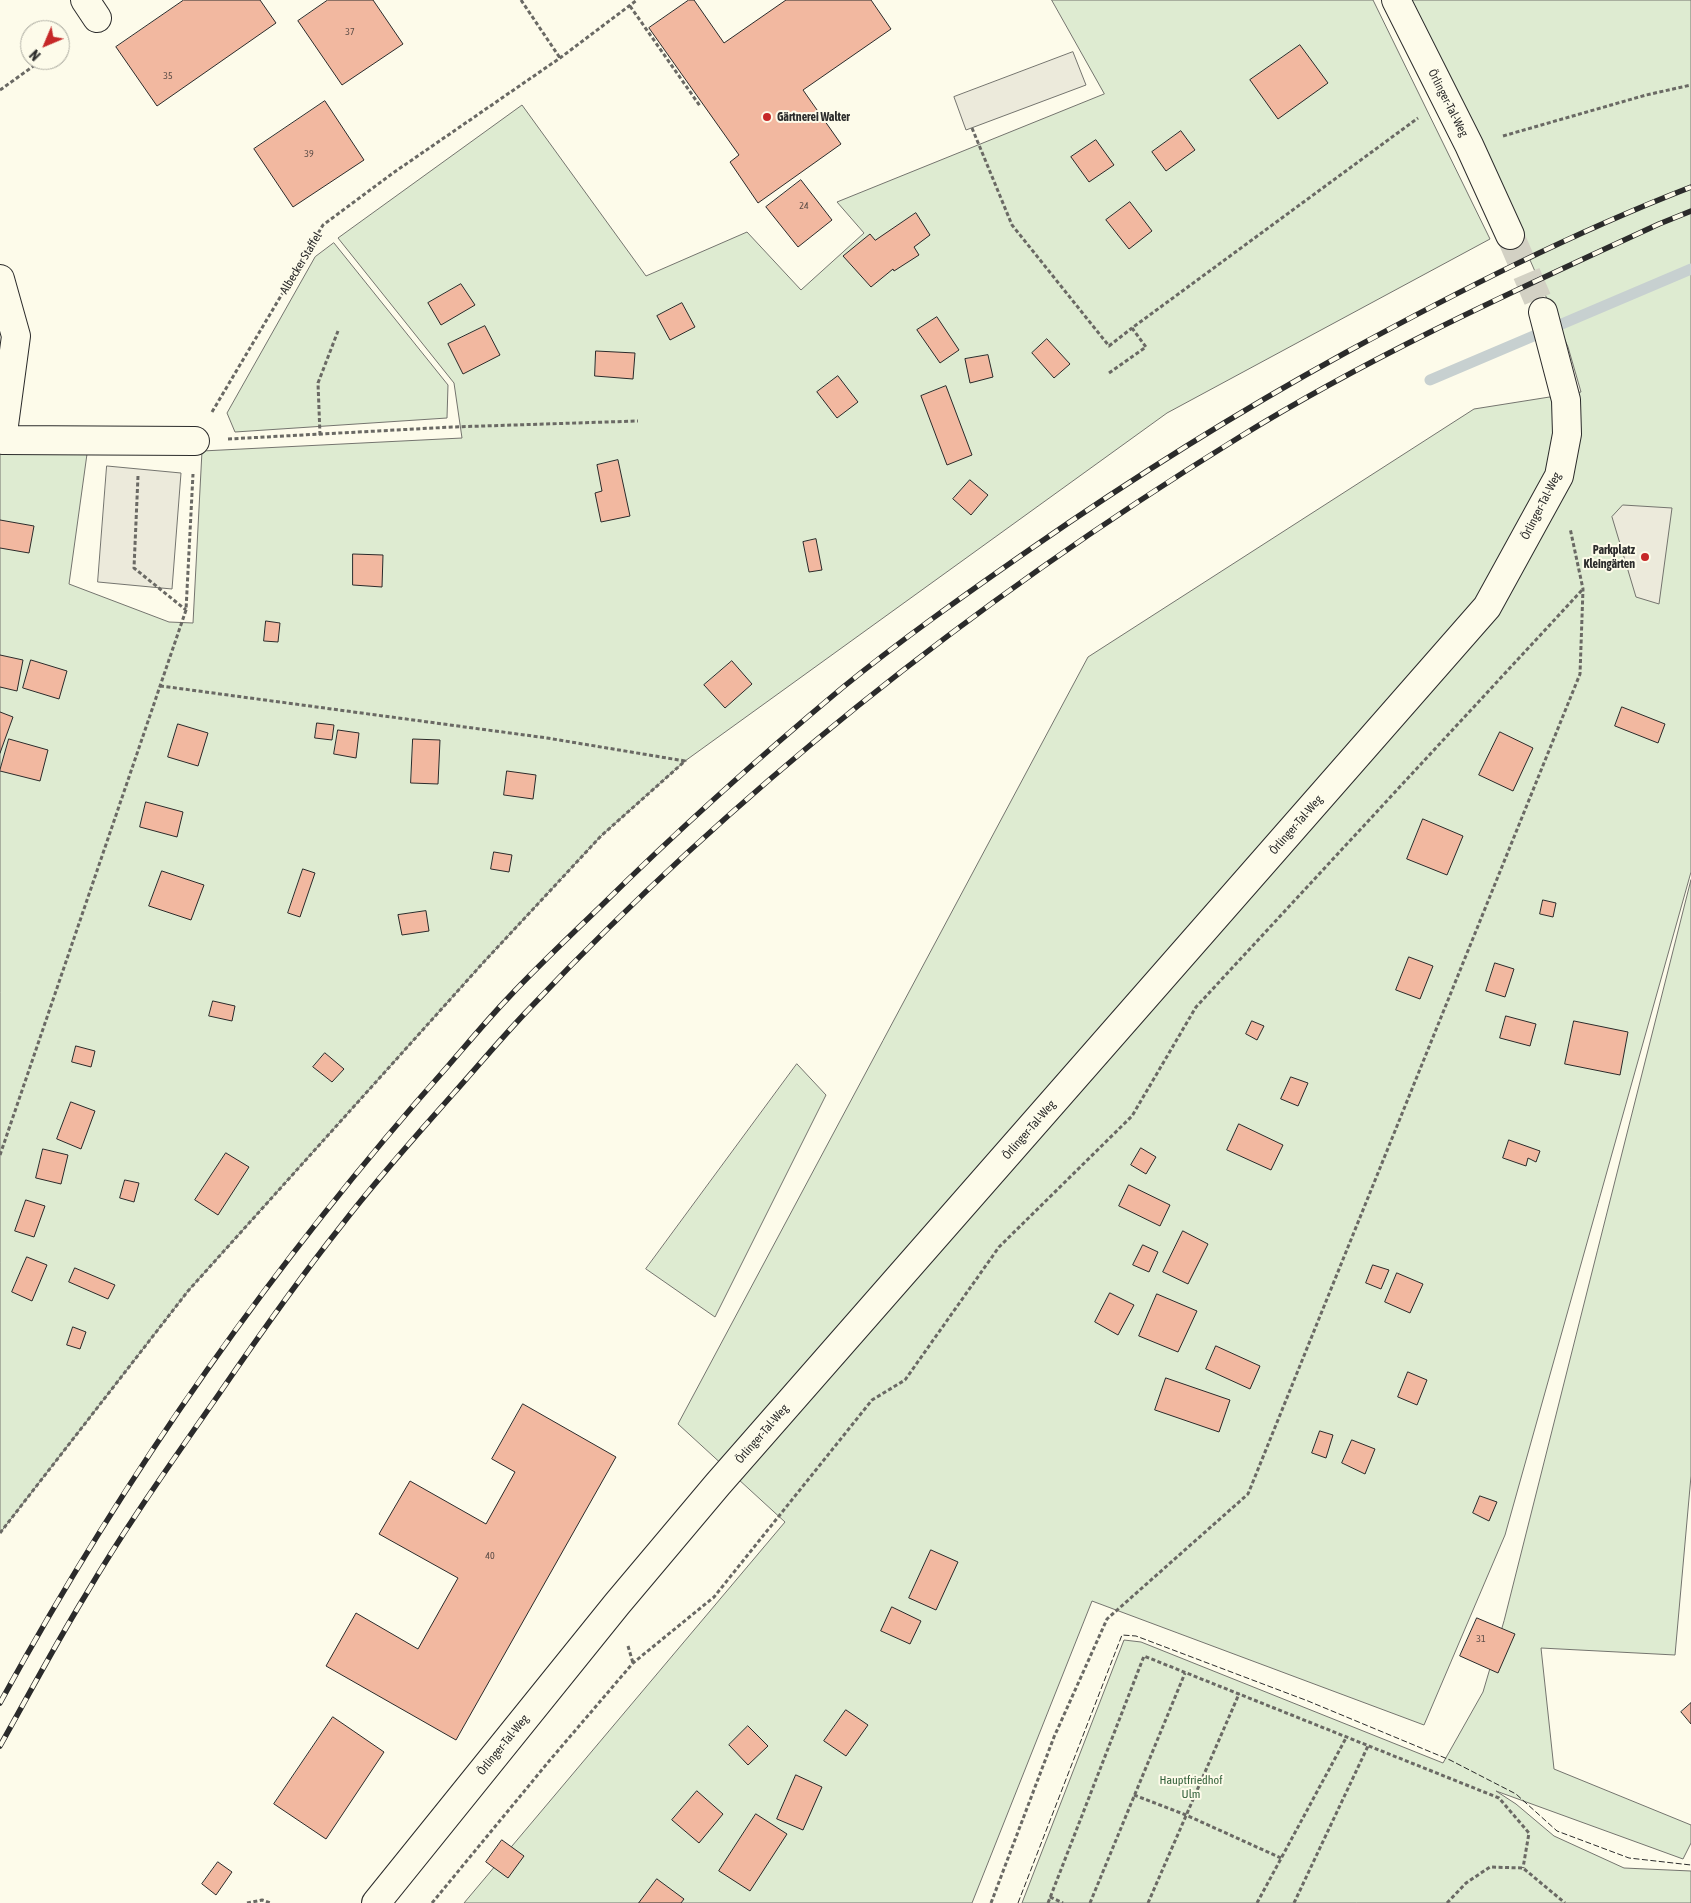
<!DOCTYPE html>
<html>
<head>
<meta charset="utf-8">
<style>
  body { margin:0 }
  #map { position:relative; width:1691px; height:1903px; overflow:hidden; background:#fdfbea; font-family:"Asap Condensed",sans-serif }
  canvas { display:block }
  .north { position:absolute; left:20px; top:20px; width:50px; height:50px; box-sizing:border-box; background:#fdfbea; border:1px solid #a9a89e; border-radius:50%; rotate:225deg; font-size:14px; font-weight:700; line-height:20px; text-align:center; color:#2b2b2b }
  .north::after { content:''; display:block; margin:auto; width:18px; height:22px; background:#c62828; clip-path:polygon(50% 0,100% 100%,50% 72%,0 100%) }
</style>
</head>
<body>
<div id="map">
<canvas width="1691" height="1903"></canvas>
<div class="north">N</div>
</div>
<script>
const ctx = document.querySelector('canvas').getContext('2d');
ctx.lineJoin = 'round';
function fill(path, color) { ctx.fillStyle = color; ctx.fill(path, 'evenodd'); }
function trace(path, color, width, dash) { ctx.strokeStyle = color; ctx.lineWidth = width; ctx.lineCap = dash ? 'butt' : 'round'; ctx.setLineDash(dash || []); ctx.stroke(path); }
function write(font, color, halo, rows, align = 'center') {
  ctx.font = font + ' "Asap Condensed",sans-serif'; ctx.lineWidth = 4; ctx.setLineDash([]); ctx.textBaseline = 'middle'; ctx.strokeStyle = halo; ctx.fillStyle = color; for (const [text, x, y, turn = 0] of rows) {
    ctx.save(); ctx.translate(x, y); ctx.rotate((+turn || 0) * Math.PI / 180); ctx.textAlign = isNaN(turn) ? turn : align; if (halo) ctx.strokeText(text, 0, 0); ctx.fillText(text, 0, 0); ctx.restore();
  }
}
const green = new Path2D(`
  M1052,0H1373L1490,239L1167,413L685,761L601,836L482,964L188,1291L0,1533V452L87,454L69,584L169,622L193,623L202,451L462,438L454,383L338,238L522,105L646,276L747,232L801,290L864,233L837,202L1104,94Z
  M1406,0H1691V872L1505,1535L1424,1725L1092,1601L972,1903H464L785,1522L678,1424L1088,657L1474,409L1581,392L1568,347L1513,221Z
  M334,243L448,385L447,418L235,432L227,413L315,257Z
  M1691,880V1476L1675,1655L1541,1648L1554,1769L1691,1825V1843L1683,1859L1496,1791L1516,1804L1554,1836L1624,1868L1691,1871V1903H1022L1124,1640L1141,1642L1443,1763L1483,1692L1504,1621Z
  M797,1064L826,1095L715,1317L646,1269Z`);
const parking = new Path2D(`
  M1073,52L1086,85L966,130L954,97Z
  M107,466L181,473L172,589L98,582Z
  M1623,505L1672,508L1659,604L1636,597L1612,517Z`);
const stream = new Path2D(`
  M1430,380L1691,269`);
const building = new Path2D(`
  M184,0H260L276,23L157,106L116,47Z
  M328,0H373L403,44L342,85L298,21Z
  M689,0H694L724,43L786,0H871L891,29L803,90L841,144L758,203L730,162L739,155L649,28Z
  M1300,45L1328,83L1278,119L1250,80Z
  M325,101L364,160L293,207L254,149Z
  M1181,131L1195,150L1166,171L1152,152Z
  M1096,140L1114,165L1089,182L1071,157Z
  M801,180L832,220L798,247L766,207Z
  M1130,202L1152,231L1129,249L1106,220Z
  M916,213L930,235L914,247L919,255L894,271L893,269L871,287L843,256L870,234L875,240Z
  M461,284L475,305L441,325L428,303Z
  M682,303L695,327L670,340L657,316Z
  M937,317L959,350L940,363L917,330Z
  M485,326L500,355L463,374L448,344Z
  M1047,339L1070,364L1054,378L1032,353Z
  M596,351L635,353L633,379L595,376Z
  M988,355L993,377L970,383L965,359Z
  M838,376L858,402L837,418L817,392Z
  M946,386L972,455L947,465L921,396Z
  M618,460L630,516L601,522L595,493L602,491L597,465Z
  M970,480L988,495L971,515L953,499Z
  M0,520L34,526L29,553L0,548Z
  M816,539L822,570L809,572L803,542Z
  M353,554L383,555L382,587L353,585Z
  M266,621L280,623L278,642L264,641Z
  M0,655L23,660L17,691L0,687Z
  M31,660L67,671L59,699L23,688Z
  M732,661L752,684L725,708L704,685Z
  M1622,707L1665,724L1658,743L1615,726Z
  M0,712L13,717L0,753Z
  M317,723L334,725L332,740L315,738Z
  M178,724L208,733L198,766L168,757Z
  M338,730L359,733L356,758L334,754Z
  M1500,732L1533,748L1513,791L1479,775Z
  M9,739L48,750L40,781L0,771Z
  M413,739L440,740L438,784L411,783Z
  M507,771L536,775L533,799L504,795Z
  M146,802L183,812L177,837L140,827Z
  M1423,819L1463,836L1447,875L1407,859Z
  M494,852L512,855L509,872L491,869Z
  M303,869L315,873L300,917L288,913Z
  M162,871L204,885L191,920L149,906Z
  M1543,900L1556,903L1553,917L1540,914Z
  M426,911L429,931L402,935L398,915Z
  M1409,957L1433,966L1420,999L1396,990Z
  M1495,963L1514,969L1505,997L1486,991Z
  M213,1001L235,1006L232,1021L209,1016Z
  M1506,1016L1536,1024L1530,1046L1500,1038Z
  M1252,1021L1264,1026L1257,1040L1246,1034Z
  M1574,1021L1628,1032L1620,1075L1565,1064Z
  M76,1046L95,1051L91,1067L72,1062Z
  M325,1053L344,1069L332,1082L313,1067Z
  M1291,1077L1308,1083L1298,1106L1281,1099Z
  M71,1102L95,1111L81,1149L57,1139Z
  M1239,1124L1283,1145L1271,1170L1227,1150Z
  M1509,1140L1540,1151L1536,1162L1528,1158L1526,1166L1503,1158Z
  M1141,1148L1156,1157L1146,1174L1131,1165Z
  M43,1149L68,1155L61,1184L36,1178Z
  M226,1153L249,1167L218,1215L195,1200Z
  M125,1180L139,1183L134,1202L120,1198Z
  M1129,1185L1170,1205L1160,1226L1119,1206Z
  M26,1200L45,1206L34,1237L15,1231Z
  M1183,1231L1208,1244L1188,1284L1163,1272Z
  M1143,1245L1158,1252L1149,1272L1133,1265Z
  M27,1257L47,1265L32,1301L12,1292Z
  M1373,1265L1389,1270L1381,1289L1366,1283Z
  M75,1268L115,1285L108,1299L69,1282Z
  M1397,1273L1423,1284L1410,1313L1385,1302Z
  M1110,1293L1134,1305L1118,1335L1095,1322Z
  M1157,1294L1197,1311L1178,1352L1139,1336Z
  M73,1327L86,1332L80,1349L67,1345Z
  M1216,1346L1260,1366L1250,1389L1206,1369Z
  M1408,1372L1427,1380L1417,1405L1398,1397Z
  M1166,1378L1230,1400L1219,1432L1155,1410Z
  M523,1404L616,1457L456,1740L326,1666L356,1613L418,1649L458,1578L379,1534L410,1481L486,1524L515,1472L492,1459Z
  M1320,1431L1333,1435L1326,1458L1312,1453Z
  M1352,1440L1375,1449L1365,1474L1342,1463Z
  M1480,1496L1497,1502L1489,1521L1473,1513Z
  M931,1550L958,1562L936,1610L909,1598Z
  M892,1607L921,1621L910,1644L881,1631Z
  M1477,1618L1515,1634L1498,1673L1460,1656Z
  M1691,1703V1724L1681,1712Z
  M846,1710L868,1725L846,1756L824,1741Z
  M333,1717L384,1752L326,1839L274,1804Z
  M748,1726L768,1746L748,1765L729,1745Z
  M796,1775L822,1787L803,1830L777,1819Z
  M697,1791L723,1814L699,1843L672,1820Z
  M756,1814L787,1834L750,1891L719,1871Z
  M502,1840L524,1856L508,1878L486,1862Z
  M218,1862L232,1872L216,1895L202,1884Z
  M657,1879L684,1899L681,1903H639Z`);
const minorTunnel = new Path2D(`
  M1510,235L1543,312`);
const path = new Path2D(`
  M521,0L560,58
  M630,6L700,106
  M60,46L69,39
  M0,90L42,60
  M972,128L1012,225L1109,346L1132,328
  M1503,136L1646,95L1691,85
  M1109,373L1146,347L1132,328L1418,118
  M212,412L323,225L393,173L560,58L637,0
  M320,435L318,383L338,331
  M228,439L452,427L638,421
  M138,476L134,568L186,610
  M0,1155L186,610L193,474
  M0,1533L188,1291L482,964L601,836L685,761L547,738L161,686
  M628,1646L633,1663
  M1134,1795L1186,1815L1281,1858
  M1050,1897L1063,1903
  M247,1903L262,1900L271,1903
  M432,1903L550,1760L633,1663L714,1597L872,1400L905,1380L999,1247L1132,1116L1196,1007L1583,589
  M991,1903L1054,1737L1107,1619L1248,1494L1580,674L1583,589L1570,528
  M1048,1903L1144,1656L1499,1798L1529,1833L1523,1868
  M1090,1903L1185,1673
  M1148,1903L1239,1694
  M1257,1903L1346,1738
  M1294,1903L1368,1746
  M1447,1903L1466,1883L1490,1867L1523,1868L1565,1903`);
const minor = new Path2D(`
  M85,0L97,18
  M1396,0L1469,145L1510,235
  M0,279L16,336L2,440L195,441
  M376,1903L617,1604L718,1484L1487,607L1559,476L1567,434L1566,400L1543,312`);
const rail = new Path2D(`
  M0,1703C126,1472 273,1263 448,1066C468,1043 488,1019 509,997C538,966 570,936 600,907C678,830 758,758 842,688C902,639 966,594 1029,550C1131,479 1236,413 1345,353C1457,292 1572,233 1691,187
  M0,1746C28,1696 55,1645 85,1596C126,1526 173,1460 219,1394C258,1337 298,1280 341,1226C376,1180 415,1137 453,1094C479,1065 503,1036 530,1008C739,787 979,598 1238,438C1372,355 1516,290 1659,224L1691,211`);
const fence = new Path2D(`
  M1018,1903L1122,1635L1136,1636L1308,1701L1450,1760L1516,1794L1557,1831L1629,1858L1691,1865`);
const markers = [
  [767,117,5,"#c62828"],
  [1645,557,5,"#c62828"]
];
const numberNames = [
  ["37",350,32],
  ["35",168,76],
  ["39",309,154],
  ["24",804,206],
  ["40",490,1556],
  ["31",1481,1639]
];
const streetNames = [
  ["Örlinger-Tal-Weg",1448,103,63],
  ["Albecker Staffel",301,263,-59],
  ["Örlinger-Tal-Weg",1541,506,-63],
  ["Örlinger-Tal-Weg",1296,825,-49],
  ["Örlinger-Tal-Weg",1029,1130,-49],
  ["Örlinger-Tal-Weg",762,1434,-49],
  ["Örlinger-Tal-Weg",503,1745,-51]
];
const poiNames = [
  ["Gärtnerei Walter",777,117],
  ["Parkplatz",1635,550,"right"],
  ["Kleingärten",1635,564,"right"]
];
const parkNames = [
  ["Hauptfriedhof",1191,1780],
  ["Ulm",1191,1794]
];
fill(green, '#deebd1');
trace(green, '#74746e', 1);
fill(parking, '#eceadb');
trace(parking, '#74746e', 1);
trace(stream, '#c7d0d0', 11);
fill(building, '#f2b8a0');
trace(building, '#2b2b2b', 1);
trace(minorTunnel, '#d3d1c4', 28, [28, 14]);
trace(minor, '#2b2b2b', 30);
trace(path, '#6a6964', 3, [4, 2.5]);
trace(minor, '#fdfbea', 28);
trace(rail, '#2b2b2b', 5.5);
trace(rail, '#fdfbea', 4, [11]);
trace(fence, '#2b2b2b', 1, [6, 2.5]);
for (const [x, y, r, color] of markers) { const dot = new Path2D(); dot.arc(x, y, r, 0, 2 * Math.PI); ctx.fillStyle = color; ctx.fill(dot); trace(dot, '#fdfbea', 2); }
write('10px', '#5d4e48', null, numberNames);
write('12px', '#2b2b2b', '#fdfbea', streetNames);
write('bold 12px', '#2b2b2b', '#fdfbea', poiNames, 'left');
write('12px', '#34623c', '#fdfbea', parkNames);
</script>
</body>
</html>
